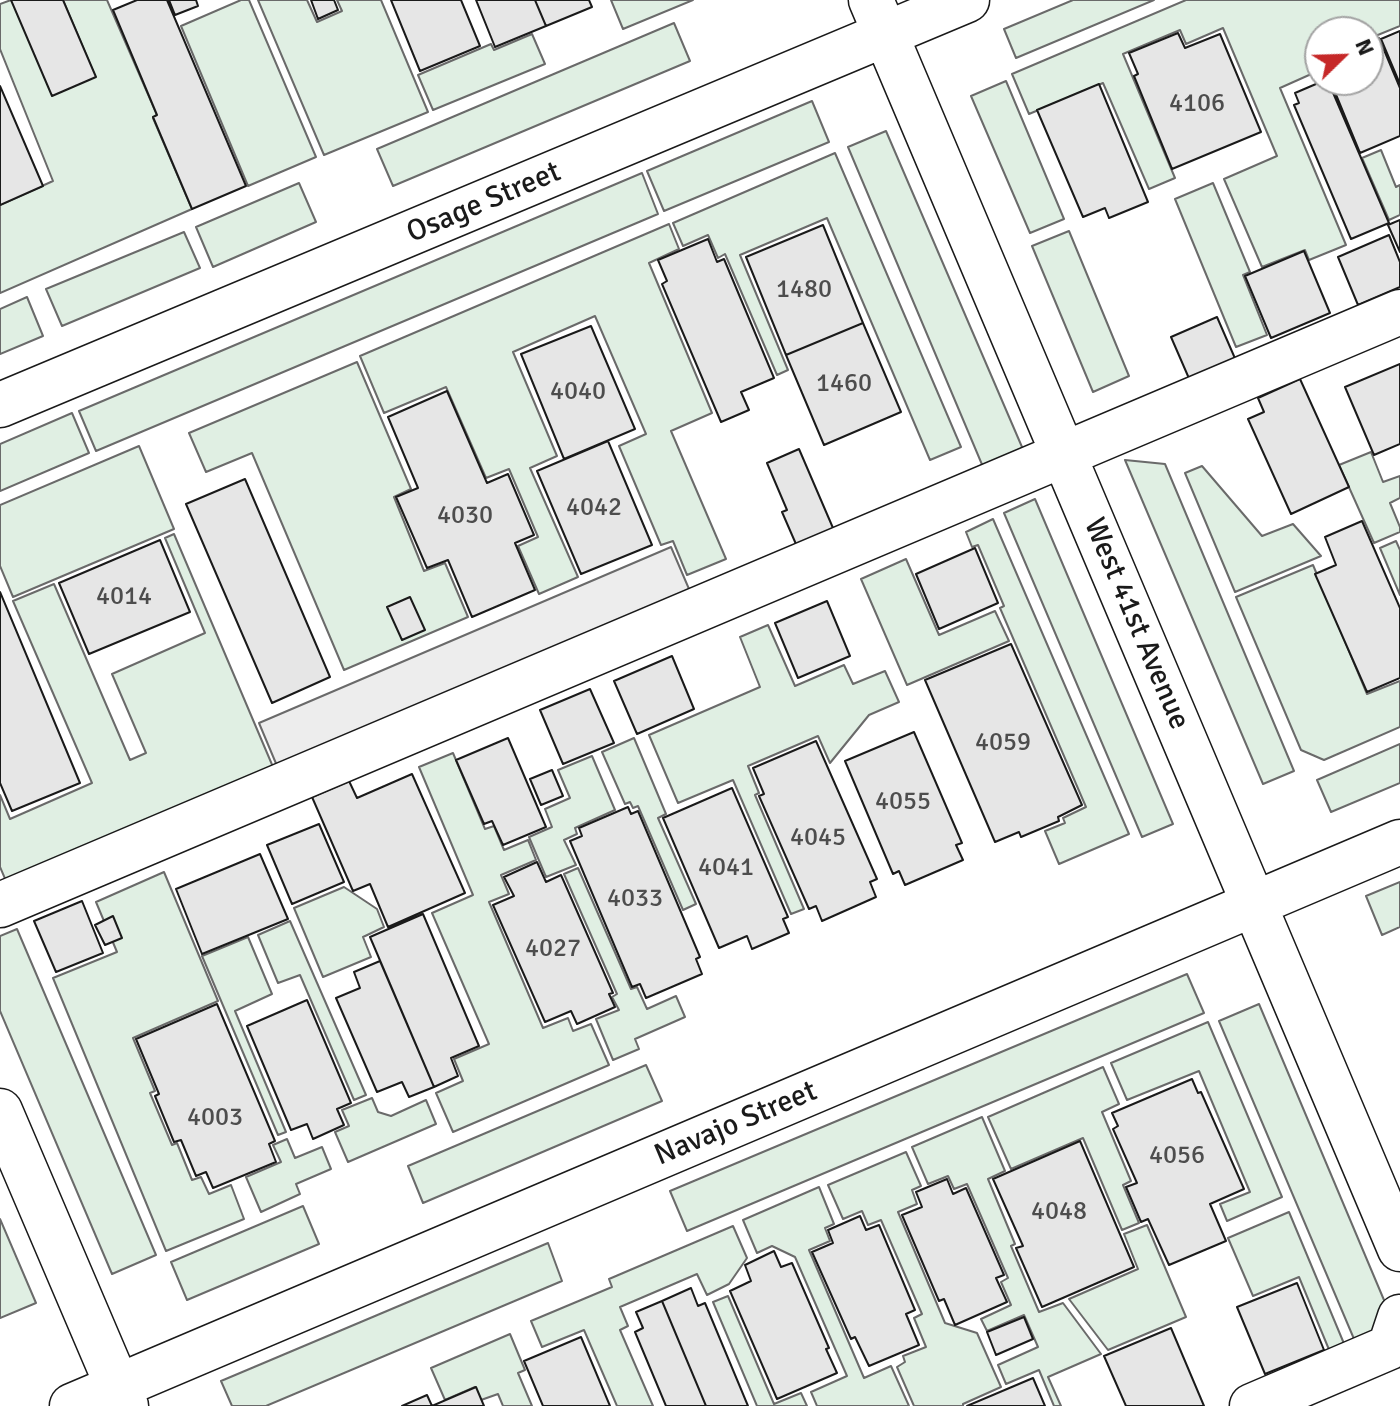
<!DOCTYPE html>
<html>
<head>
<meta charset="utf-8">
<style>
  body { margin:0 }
  #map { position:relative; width:1400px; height:1406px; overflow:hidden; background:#fff; font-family:Signika,sans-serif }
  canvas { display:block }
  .north { position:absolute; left:1304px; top:16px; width:80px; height:80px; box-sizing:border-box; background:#fff; border:2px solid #a3a3a3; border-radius:50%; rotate:67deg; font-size:22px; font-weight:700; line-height:32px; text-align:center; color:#1a1a1a }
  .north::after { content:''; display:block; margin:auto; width:28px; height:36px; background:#c62828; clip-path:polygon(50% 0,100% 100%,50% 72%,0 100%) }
</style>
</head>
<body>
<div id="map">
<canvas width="1400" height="1406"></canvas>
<div class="north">N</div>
</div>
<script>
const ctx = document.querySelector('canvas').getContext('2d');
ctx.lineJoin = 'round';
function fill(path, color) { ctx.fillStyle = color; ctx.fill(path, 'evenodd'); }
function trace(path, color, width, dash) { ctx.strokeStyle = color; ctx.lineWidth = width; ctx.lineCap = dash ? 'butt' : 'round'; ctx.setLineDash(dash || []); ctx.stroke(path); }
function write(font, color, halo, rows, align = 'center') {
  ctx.font = font + ' Signika,sans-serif'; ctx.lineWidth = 6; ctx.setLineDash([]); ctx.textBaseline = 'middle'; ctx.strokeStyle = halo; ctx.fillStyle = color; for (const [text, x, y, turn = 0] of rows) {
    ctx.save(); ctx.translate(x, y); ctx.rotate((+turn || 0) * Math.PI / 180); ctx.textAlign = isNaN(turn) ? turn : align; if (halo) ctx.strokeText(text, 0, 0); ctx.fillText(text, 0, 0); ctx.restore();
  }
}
const green = new Path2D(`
  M11,0L95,76L63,0H107L157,115L153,118L192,209L0,293V205L53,181L0,49V4Z
  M241,0H249L316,157L248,186L181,26Z
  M258,0H307L317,22L342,11L337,0H381L428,112L324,155Z
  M611,0H693L623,29Z
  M1073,0H1154L1016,58L1004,29Z
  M1186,0H1400V26L1368,39V32H1320V59L1314,62L1318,71L1280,88L1346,245L1309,260L1305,250L1262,267L1224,179L1277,156L1223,28L1186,44L1180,30L1123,54L1175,178L1149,189L1103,83L1029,114L1012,74Z
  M674,23L690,61L393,186L377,149Z
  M532,34L545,64L433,110L418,75L491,44L494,50Z
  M1006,81L1064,219L1030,233L971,96Z
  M812,101L829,142L664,211L647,171Z
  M886,131L1022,447L1016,461L986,474L848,147Z
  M1381,150L1396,187L1400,185V215L1389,220L1362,158Z
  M835,153L961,447L930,460L827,218L740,255L788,370L777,375L725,254L718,258L708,235L683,246L673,223Z
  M642,173L658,214L96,451L79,411Z
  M299,183L316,222L213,267L196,227Z
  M1213,183L1250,272L1243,275L1267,335L1236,347L1175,199Z
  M669,224L679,249L649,263L712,413L671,431L726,559L687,575L673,541L661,545L619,446L646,434L595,316L513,352L557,456L530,468L578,577L539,594L518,546L538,537L509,469L486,478L446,387L384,413L360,356Z
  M1069,231L1129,376L1093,392L1032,246Z
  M184,232L200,268L62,326L46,289Z
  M27,297L43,336L0,354V309Z
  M357,362L411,489L394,497L424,571L445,563L468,617L344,670L252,453L206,472L189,433Z
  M72,413L89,453L0,491V444Z
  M139,446L174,529L13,597L0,566V505Z
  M1371,452L1383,482L1400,476V498L1390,503L1400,527V532L1374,543L1339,465Z
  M1125,460L1165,464L1294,771L1263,784Z
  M1202,466L1262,536L1293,524L1321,556L1235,592L1185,473Z
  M1035,499L1173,824L1142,837L1004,513Z
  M993,519L1129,834L1059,864L1045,831L1065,823L1063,818L1086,807L1000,608L1004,606L978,545L972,547L966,532Z
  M174,534L276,774L9,888L0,867V795L10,819L92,783L13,601L54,584L130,760L146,753L112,674L205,633L165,538Z
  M1396,541L1400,550V595L1380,548Z
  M906,559L939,635L995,611L1009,641L907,685L861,579Z
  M1313,565L1367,694L1400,681V727L1324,760L1301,750L1236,597Z
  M768,625L795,686L844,665L853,684L885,671L899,702L869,715L830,763L818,736L748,766L759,793L755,795L804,909L791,914L733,780L678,803L649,735L760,687L740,637Z
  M634,738L666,814L658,818L696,904L683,910L638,806L633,808L630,802L625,804L602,752Z
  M1400,744V783L1331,812L1317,780Z
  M453,753L485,829L494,826L504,850L528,840L536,860L501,875L509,894L489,902L543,1028L568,1018L573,1031L591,1024L609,1065L453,1132L436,1093L463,1081L454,1059L489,1044L432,913L473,895L419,767Z
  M592,756L615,810L575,828L577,834L564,840L576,865L546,877L529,837L552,827L545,809L570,798L558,770Z
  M578,868L631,989L637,987L647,1009L676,996L685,1017L635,1039L639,1049L613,1060L596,1019L619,1010L612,997L617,994L564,874Z
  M164,872L218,1001L133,1038L155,1091L150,1093L172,1145L177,1143L192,1180L201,1177L209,1194L231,1185L244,1219L166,1251L53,978L117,952L96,902Z
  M1400,882V927L1382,935L1366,896Z
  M344,887L377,909L384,927L363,937L371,957L323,977L294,908Z
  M290,921L366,1095L354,1100L300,975L278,983L258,935Z
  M17,929L156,1255L112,1274L0,1011V936Z
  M248,937L272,994L235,1011L286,1132L278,1135L202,956Z
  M1187,974L1204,1013L687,1231L670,1191Z
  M1259,1004L1392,1319L1357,1346L1219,1021Z
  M1208,1022L1282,1197L1227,1221L1220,1204L1250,1192L1199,1071L1127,1100L1111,1063Z
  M646,1065L662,1101L423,1203L408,1166Z
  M1103,1067L1119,1104L1102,1112L1131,1181L1123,1185L1139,1223L1122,1230L1083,1138L1011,1169L988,1117Z
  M372,1098L378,1112L391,1116L426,1100L436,1124L348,1162L335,1132L349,1126L342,1110Z
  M982,1117L1005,1171L988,1179L1015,1244L1011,1246L1039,1312L1063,1303L1101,1354L1048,1377L1061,1406H1054L1039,1370L1006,1384L998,1365L1038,1347L1024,1315L987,1331L981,1319L1011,1305L1001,1282L1008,1278L967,1184L954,1189L948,1176L928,1184L912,1147Z
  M287,1139L295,1158L322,1147L331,1169L296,1184L300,1194L261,1212L246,1177L281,1162L273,1145Z
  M906,1152L921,1186L912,1190L917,1204L898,1212L945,1323L977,1333L1001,1387L963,1404V1406H914L897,1367L905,1362L903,1356L926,1347L914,1318L922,1314L881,1220L868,1225L862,1211L843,1219L828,1185Z
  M819,1187L834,1224L825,1228L830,1241L809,1250L864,1378L891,1366L909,1406H817L811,1392L847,1376L795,1257L772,1246L757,1253L743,1220Z
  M303,1206L319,1244L187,1300L171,1262Z
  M1289,1212L1345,1346L1330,1352L1299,1277L1253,1296L1228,1238Z
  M0,1219L36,1303L0,1318Z
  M1147,1225L1186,1317L1108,1350L1069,1299L1138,1269L1124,1234Z
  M733,1226L747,1258L729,1284L707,1295L697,1274L620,1307L628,1326L620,1330L653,1406H617L584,1330L542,1347L531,1321L612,1287L609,1279Z
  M548,1243L562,1281L266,1406H232L221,1381Z
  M728,1296L774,1404L801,1393L807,1406H757L713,1302Z
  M510,1334L525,1370L518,1373L532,1406H503L498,1394L481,1400L475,1387L445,1400L431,1368Z`);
const parking = new Path2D(`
  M671,547L692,596L280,773L259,723Z`);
const building = new Path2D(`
  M11,0H63L96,77L52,96Z
  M137,0H167L246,186L192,209L153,117L157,115L113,10Z
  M169,0H196L198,6L175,15Z
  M311,0H334L338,10L318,19Z
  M391,0H461L480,46L420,71Z
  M476,0H535L546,26L495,47Z
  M535,0H589L592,7L546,26Z
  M1400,31V84L1381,39Z
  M1178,33L1185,48L1220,34L1261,132L1172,169L1134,76L1138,74L1129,53Z
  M1379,38L1400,88V136L1360,153L1330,80H1368V42Z
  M1323,81L1327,90L1331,88L1389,223L1351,239L1294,105L1299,103L1295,93Z
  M1099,84L1148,202L1109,218L1105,208L1083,217L1037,110Z
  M0,86L43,186L0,205Z
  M1400,220V252L1388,225Z
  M823,225L863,323L786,355L746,257Z
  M1389,235L1400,262V287L1358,305L1338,257Z
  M708,239L717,262L724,259L774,378L741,392L749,410L721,422L662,284L667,281L658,260Z
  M1304,251L1330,313L1271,338L1245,276Z
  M1217,317L1237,363L1191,383L1171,337Z
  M863,323L901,412L824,445L786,355Z
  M591,326L635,429L564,459L521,354Z
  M1400,364V444L1374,455L1345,387Z
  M1300,379L1349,487L1291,514L1248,419L1264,412L1258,398Z
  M447,391L487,483L508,474L534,535L515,543L535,590L472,617L448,560L427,568L396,497L418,488L388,417Z
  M608,441L652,545L581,574L537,471Z
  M799,449L836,535L799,551L782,512L787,510L767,463Z
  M245,479L330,677L272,703L186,504Z
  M1362,521L1400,608V678L1367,692L1315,574L1336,565L1325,537Z
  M160,540L190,612L89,654L59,583Z
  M975,548L998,603L939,629L916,574Z
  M0,592L80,783L12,811L0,783Z
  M410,597L425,630L402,640L387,607Z
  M827,601L850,656L798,678L775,623Z
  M1011,644L1082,805L1058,817L1059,821L1021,837L1019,832L995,842L925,680Z
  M672,656L694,709L637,734L614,681Z
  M590,689L614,743L563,764L540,710Z
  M914,732L962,843L956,845L963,860L905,885L899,871L893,874L845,761Z
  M508,738L546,827L503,845L492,821L484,824L456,760Z
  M816,741L877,879L870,882L876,897L822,921L816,906L809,909L759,796L764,794L753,768Z
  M552,770L563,796L541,805L530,779Z
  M412,774L465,893L388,927L370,884L353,891L312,797L349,781L357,798Z
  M732,788L788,917L783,919L789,933L752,949L747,936L719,948L663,818Z
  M628,807L631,814L638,811L700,957L696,959L702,974L646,998L640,984L632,987L570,841L582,836L579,828Z
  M319,824L344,882L292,904L267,845Z
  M260,854L288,919L202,954L176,889Z
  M537,862L546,882L561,875L613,993L609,994L615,1007L577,1024L571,1011L545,1022L493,905L514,896L504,877Z
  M82,901L103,953L56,972L34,921Z
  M423,914L479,1046L451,1058L458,1076L434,1087L370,937Z
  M113,916L122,938L105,945L95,925Z
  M380,961L434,1087L409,1097L402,1082L377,1092L336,998L360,988L354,972Z
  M307,1000L351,1103L337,1109L344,1125L313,1139L307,1124L291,1130L247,1026Z
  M217,1004L275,1141L269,1144L276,1162L213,1188L206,1172L196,1176L181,1140L174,1142L155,1096L159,1094L136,1039Z
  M1192,1079L1198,1093L1201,1092L1244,1189L1210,1204L1226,1241L1169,1265L1148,1219L1141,1222L1126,1187L1137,1183L1113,1129L1118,1126L1112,1113Z
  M1080,1141L1134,1267L1042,1307L1016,1248L1023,1246L993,1179Z
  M947,1179L953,1194L966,1188L1004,1275L996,1278L1007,1302L955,1325L944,1299L939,1301L902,1215L922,1207L916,1192Z
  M860,1216L866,1230L879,1225L915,1310L906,1314L919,1345L869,1366L855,1337L851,1339L812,1252L833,1243L828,1230Z
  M774,1251L781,1267L792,1263L829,1348L826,1349L837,1373L777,1399L730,1291L751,1281L745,1265Z
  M1297,1283L1324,1350L1265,1374L1237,1307Z
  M691,1288L698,1306L705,1303L748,1406H706L662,1301Z
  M662,1301L706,1406H666L635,1332L643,1328L636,1312Z
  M1024,1317L1033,1339L996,1355L987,1332Z
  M1171,1328L1204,1406H1126L1104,1356Z
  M581,1337L610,1406H543L524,1361Z
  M1033,1378L1045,1406H967Z
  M476,1387L484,1406H402L427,1395L432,1406Z`);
const minor = new Path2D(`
  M871,0L1400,1249
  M0,405L967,0
  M0,905L1400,312
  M0,1111L126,1406
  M72,1406L1400,842
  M1252,1406L1390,1347L1400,1317`);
const numberNames = [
  ["4106",1197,104],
  ["1480",804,290],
  ["1460",844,384],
  ["4040",578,392],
  ["4042",594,508],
  ["4030",465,516],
  ["4014",124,597],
  ["4059",1003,743],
  ["4055",903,802],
  ["4045",818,838],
  ["4041",726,868],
  ["4033",635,899],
  ["4027",553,949],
  ["4003",215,1118],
  ["4056",1177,1156],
  ["4048",1059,1212]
];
const streetNames = [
  ["Osage Street",484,203,-23],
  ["West 41st Avenue",1136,624,67],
  ["Navajo Street",736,1124,-23]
];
fill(green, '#e0efe3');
trace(green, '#6a6a6a', 2);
fill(parking, '#ededed');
trace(parking, '#6a6a6a', 2);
fill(building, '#e6e6e6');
trace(building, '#1a1a1a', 2);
trace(minor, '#1a1a1a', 47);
trace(minor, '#fff', 44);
write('26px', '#4d4d4d', null, numberNames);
write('30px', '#1a1a1a', '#fff', streetNames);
</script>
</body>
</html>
